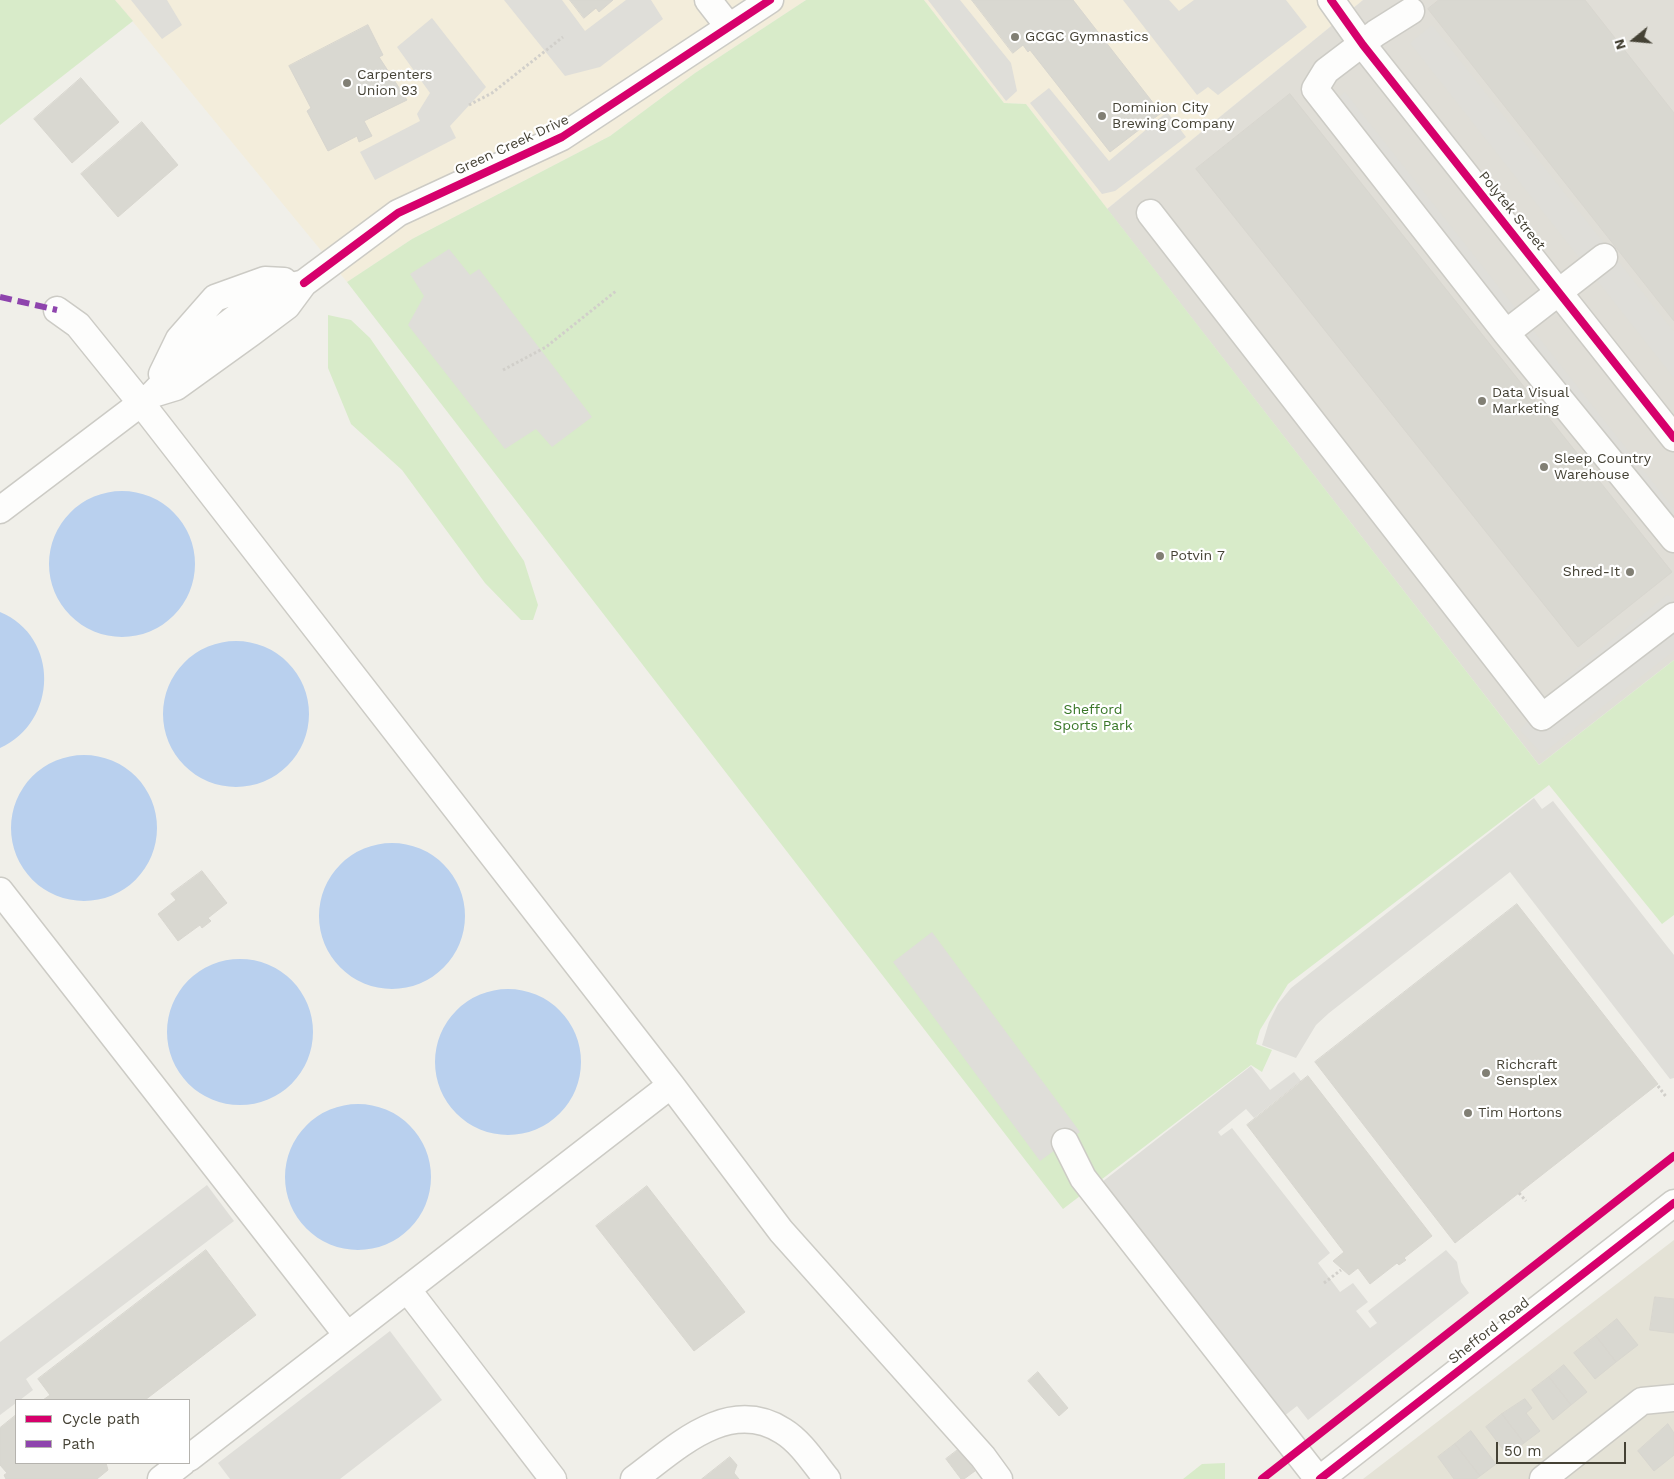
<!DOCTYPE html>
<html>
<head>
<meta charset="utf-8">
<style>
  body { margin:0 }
  #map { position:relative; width:1674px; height:1479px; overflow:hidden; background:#f0efe9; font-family:"Work Sans",sans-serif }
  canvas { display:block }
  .legend { position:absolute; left:15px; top:1399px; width:175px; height:65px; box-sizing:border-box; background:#fff; border:1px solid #b5b3ae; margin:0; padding:6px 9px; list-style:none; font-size:15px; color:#454235 }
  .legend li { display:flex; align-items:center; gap:10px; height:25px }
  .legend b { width:25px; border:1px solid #b5b3ae }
  .north { position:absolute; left:1609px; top:15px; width:50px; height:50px; -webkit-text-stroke:4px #fff; paint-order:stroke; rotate:253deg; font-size:14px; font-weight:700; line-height:20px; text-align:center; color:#454235 }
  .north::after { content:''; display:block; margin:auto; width:18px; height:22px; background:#454235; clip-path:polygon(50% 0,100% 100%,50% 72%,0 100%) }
  .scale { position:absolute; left:1496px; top:1442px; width:130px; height:22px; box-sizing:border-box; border:2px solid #454235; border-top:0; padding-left:6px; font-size:15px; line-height:18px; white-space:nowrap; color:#454235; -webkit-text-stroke:4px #fff; paint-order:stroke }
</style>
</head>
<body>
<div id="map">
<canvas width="1674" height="1479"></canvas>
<ul class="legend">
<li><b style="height:6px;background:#d6006c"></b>Cycle path</li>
<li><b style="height:6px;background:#8e44ad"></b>Path</li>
</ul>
<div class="north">N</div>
<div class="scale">50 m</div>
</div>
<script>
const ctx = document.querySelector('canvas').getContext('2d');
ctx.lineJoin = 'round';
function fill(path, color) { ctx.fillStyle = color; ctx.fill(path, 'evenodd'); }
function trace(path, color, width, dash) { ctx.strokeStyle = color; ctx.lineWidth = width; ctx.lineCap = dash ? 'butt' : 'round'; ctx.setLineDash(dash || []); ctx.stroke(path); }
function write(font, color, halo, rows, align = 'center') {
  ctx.font = font + ' "Work Sans",sans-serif'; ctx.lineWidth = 4.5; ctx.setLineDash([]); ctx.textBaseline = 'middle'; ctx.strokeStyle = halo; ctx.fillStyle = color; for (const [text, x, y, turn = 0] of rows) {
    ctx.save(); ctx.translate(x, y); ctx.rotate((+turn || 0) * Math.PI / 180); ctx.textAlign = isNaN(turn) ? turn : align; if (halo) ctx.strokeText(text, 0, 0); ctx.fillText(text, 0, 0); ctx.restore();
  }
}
const residential = new Path2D(`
  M1674,1240V1479H1363Z`);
const commercial = new Path2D(`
  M115,0H806L695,73L610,136L412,239L347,282Z
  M924,0H1363L1107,209L1026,104L1004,103Z`);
const industrial = new Path2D(`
  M1363,0H1674V660L1539,765L1107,209Z`);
const green = new Path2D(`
  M0,0H115L133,21L0,125Z
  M806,0H924L1004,103L1026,104L1539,765L1674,660V915L1662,924L1549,785L1288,984L1260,1030L1256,1044L1272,1050L1262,1072L1251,1065L1063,1209L347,282L412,239L610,136L695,73Z
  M328,315L351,320L370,338L524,561L538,605L533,620H521L485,583L402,470L351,424L328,368Z
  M1225,1463V1479H1183L1202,1464Z`);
const parking = new Path2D(`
  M131,0H167L182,25L162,39Z
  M504,0H562L585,31L626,0H651L663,19L600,67L565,76Z
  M928,0H960L1011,63L1017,91L1006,101Z
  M1123,0H1169L1179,11L1194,0H1286L1307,27L1218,95L1208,87L1197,95Z
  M432,18L486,87L450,126L456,138L375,180L360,152L420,121L417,114L430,93L397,47Z
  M1432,25L1674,332V378L1410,43Z
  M1049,88L1109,161L1167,112L1186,137L1115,191L1102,194L1030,103Z
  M1345,92L1674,509V528L1323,110Z
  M449,249L470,275L479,269L592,417L552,447L536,429L505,449L408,325L424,296L410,274Z
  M1667,595L1674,599V651L1542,754L1520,730L1567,676Z
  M1534,798L1542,809L1553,801L1674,955V1078L1670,1079L1510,872L1329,1013L1316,1025L1296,1058L1262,1045L1269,1022L1278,1004L1291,988Z
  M932,932L1080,1132L1040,1161L893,962Z
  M1251,1066L1270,1090L1294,1072L1301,1081L1254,1118L1246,1109L1218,1132L1221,1136L1232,1128L1330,1253L1318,1263L1340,1292L1353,1283L1368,1302L1356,1311L1370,1328L1377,1323L1368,1311L1446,1250L1457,1262L1461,1282L1469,1293L1308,1420L1297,1406L1265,1431L1102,1182Z
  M207,1185L234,1221L26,1379L33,1390L20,1400H16V1403L0,1415V1342Z
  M390,1331L442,1400L340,1479H230L218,1463Z`);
const water = new Path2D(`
  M49 564a73 73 0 1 1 146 0a73 73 0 1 1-146 0Z
  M0,612C60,637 58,722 0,748Z
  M163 714a73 73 0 1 1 146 0a73 73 0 1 1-146 0Z
  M11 828a73 73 0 1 1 146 0a73 73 0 1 1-146 0Z
  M319 916a73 73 0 1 1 146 0a73 73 0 1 1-146 0Z
  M167 1032a73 73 0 1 1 146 0a73 73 0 1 1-146 0Z
  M435 1062a73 73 0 1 1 146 0a73 73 0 1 1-146 0Z
  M285 1177a73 73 0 1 1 146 0a73 73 0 1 1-146 0Z`);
const building = new Path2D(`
  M570,0H613L599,12L596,8L584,18Z
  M972,0H1073L1161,113L1110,152L1030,50L1028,52L1023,45L1013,53Z
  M1439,0H1585L1674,113V321L1428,9Z
  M368,25L383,55L379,57L407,100L364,121L372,136L359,142L357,136L328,151L307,111L311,108L289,66Z
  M81,78L119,122L72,163L34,119Z
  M1290,94L1672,572L1578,647L1196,169Z
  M142,122L178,165L118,217L81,174Z
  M202,871L227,903L208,918L211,921L202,928L200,925L178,941L158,914L176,900L171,894Z
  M1517,904L1658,1084L1455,1243L1315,1062Z
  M1308,1076L1432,1236L1404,1258L1406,1260L1399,1265L1397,1263L1370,1284L1358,1268L1349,1275L1333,1261L1344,1252L1247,1125Z
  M647,1186L745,1312L694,1351L596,1226Z
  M206,1250L256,1315L145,1400H43L50,1395L38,1379Z
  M1655,1297L1674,1299V1333L1650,1330Z
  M1617,1319L1638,1345L1616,1362L1596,1336Z
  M1596,1336L1616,1362L1595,1379L1574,1353Z
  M1564,1365L1587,1392L1571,1405L1549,1377Z
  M1038,1372L1068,1408L1059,1416L1028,1381Z
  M1549,1377L1571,1405L1553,1420L1532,1390Z
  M1525,1399L1532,1408L1526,1413L1540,1431L1524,1443L1502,1414Z
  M1502,1414L1524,1443L1508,1456L1486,1427Z
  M16,1415V1463H106L108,1470L97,1479H6L4,1475L7,1473L0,1465V1428Z
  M1668,1424L1674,1433V1455L1654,1471L1638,1451Z
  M1471,1431L1496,1464L1480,1476L1455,1444Z
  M1455,1444L1480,1476L1476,1479H1454L1438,1457Z
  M959,1449L975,1471L964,1479H961L946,1459Z
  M730,1457L737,1465L734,1473L739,1479H702Z`);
const path = new Path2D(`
  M469,105L492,93L563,37
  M503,370L546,347L616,291
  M1658,1086L1667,1098
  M1519,1193L1526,1201
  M1324,1283L1341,1270`);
const minor = new Path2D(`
  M708,0L729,27
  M1331,0L1363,45L1674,438
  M1411,11L1376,33L1326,71L1315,89L1506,333L1674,539
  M1150,213L1542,717L1674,616
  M57,310L78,325L141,403L671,1085L781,1231L983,1457L999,1479
  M1506,333L1604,257
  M162,374L179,339L215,298L265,280L284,281
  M153,394L176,387L251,333L287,306L304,283L398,213L562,137L770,0
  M0,510L153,394L200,345L238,316L272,291L304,283
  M0,891L347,1335
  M1065,1142L1083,1178L1318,1479
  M407,1289L553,1479
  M189,1458L671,1085
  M161,1479L182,1463
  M634,1479C676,1448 728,1396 783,1431C801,1442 814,1463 827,1479
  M1320,1479L1674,1203
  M1543,1479L1642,1401L1674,1398`);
const quiet = new Path2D(`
  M0,297L57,310`);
const cycleway = new Path2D(`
  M1331,0L1363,45L1674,438
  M304,283L398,213L562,137L770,0
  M1262,1479L1674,1156
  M1320,1479L1674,1203`);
const markers = [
  [1015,37,5,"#817f74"],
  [347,83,5,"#817f74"],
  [1102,116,5,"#817f74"],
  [1482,401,5,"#817f74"],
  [1544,467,5,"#817f74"],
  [1160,556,5,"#817f74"],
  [1630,572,5,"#817f74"],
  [1486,1073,5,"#817f74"],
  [1468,1113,5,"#817f74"]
];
const poiNames = [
  ["GCGC Gymnastics",1025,37],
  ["Carpenters",357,75],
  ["Union 93",357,91],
  ["Dominion City",1112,108],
  ["Brewing Company",1112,124],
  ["Data Visual",1492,393],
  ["Marketing",1492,409],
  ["Sleep Country",1554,459],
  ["Warehouse",1554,475],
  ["Potvin 7",1170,556],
  ["Shred-It",1620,572,"right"],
  ["Richcraft",1496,1065],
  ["Sensplex",1496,1081],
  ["Tim Hortons",1478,1113]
];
const streetNames = [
  ["Green Creek Drive",512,145,-25],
  ["Polytek Street",1512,211,51],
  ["Shefford Road",1489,1331,-38]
];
const parkNames = [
  ["Shefford",1093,710],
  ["Sports Park",1093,726]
];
fill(residential, '#e4e2d6');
fill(commercial, '#f3eddb');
fill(industrial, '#e0ded7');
fill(green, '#d8ebc9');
fill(parking, '#dfded9');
fill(water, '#b9d0ee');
fill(building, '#d9d8d1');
trace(building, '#d8d6cf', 1);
trace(minor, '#cccbc5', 29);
trace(path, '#d1cfca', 3, [2.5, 2.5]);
trace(minor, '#fdfdfc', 26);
trace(quiet, '#8e44ad', 6, [12, 6]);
trace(cycleway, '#d6006c', 8);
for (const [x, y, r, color] of markers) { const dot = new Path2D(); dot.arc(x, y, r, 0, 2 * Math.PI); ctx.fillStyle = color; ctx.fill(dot); trace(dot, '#fff', 2); }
write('14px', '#454235', '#fff', poiNames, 'left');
write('14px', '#454235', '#fff', streetNames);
write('14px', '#397728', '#fff', parkNames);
</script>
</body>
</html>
